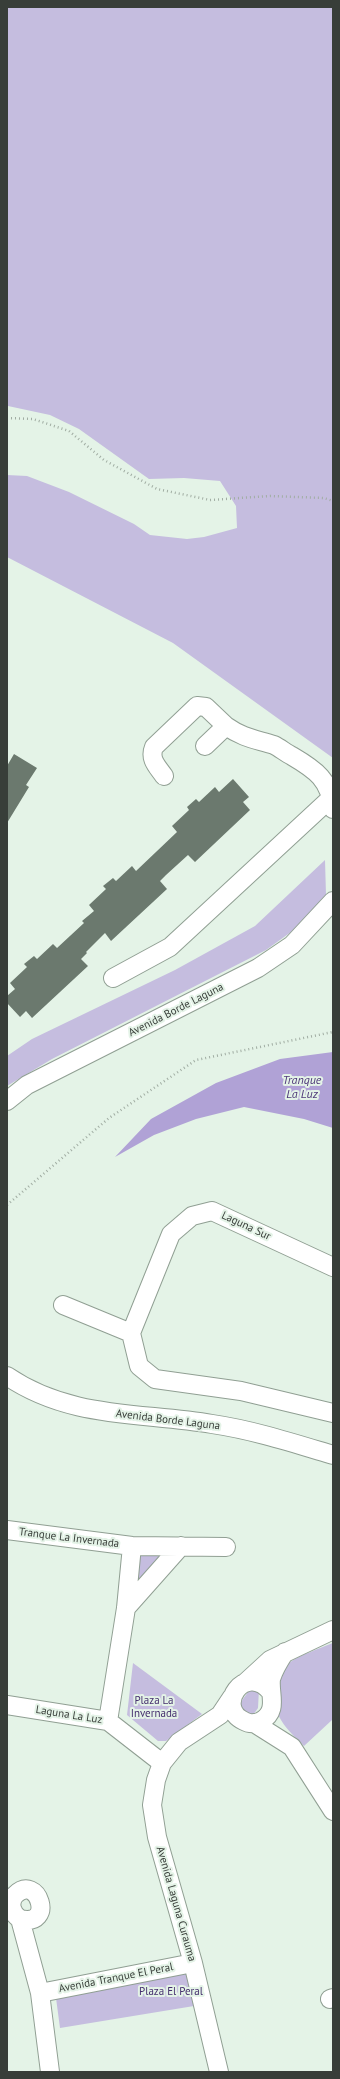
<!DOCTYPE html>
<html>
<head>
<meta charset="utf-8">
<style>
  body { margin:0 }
  #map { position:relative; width:340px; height:2079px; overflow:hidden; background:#e4f3e7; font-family:"PT Sans",sans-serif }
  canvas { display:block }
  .frame { position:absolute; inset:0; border:8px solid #383e39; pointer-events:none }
</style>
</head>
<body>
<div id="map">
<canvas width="340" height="2079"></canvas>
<div class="frame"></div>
</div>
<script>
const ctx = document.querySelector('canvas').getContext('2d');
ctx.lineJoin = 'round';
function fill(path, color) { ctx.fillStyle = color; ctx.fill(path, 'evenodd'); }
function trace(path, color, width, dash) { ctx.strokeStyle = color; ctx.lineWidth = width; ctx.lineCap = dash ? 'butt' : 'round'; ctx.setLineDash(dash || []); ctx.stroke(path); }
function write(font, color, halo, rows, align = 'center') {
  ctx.font = font + ' "PT Sans",sans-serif'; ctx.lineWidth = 4; ctx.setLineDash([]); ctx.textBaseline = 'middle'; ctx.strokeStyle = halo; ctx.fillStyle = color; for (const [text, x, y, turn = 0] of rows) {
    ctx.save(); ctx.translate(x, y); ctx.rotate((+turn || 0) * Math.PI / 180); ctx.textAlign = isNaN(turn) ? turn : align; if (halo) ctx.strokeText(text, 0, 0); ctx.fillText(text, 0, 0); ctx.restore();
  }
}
const green = new Path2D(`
  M7,7H333V758L173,643L7,557V475L27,476L69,492L134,524L150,535L187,539L204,537L237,528L236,506L220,481L184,478L149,479L79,429L50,415L8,406Z
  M325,860L326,895L291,932L266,950L52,1059L7,1086V1056L32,1039L175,970L255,926Z
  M138,1552L166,1553L141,1584L133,1582Z
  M333,1643L332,1720L304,1746C296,1738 287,1730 281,1720C272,1705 276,1677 288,1664C295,1657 323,1647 333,1643Z
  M133,1663L202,1714L166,1741H158L127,1715Z
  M251,1688L259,1689L258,1708L253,1715L243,1713L240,1703Z
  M187,1972L194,2006L60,2028L56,1998Z`);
const water = new Path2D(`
  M333,1052V1128L304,1119L244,1107L196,1119L154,1135L115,1157L151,1119L216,1083L280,1059Z`);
const building = new Path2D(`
  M14,754L37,768L26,785L29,787L7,823V766Z
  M233,779L249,797L243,802L250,810L195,862L188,855L166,875L160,881L167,889L111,941L105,933L86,952L87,953L81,959L88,966L32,1018L26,1011L20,1017L7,1003V996L15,989L10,983L27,967L24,964L34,956L37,959L53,944L57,948L84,923L82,921L94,911L89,905L106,889L103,886L113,878L116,881L132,866L136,871L177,832L172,826L189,810L187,807L196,799L199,802L215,787L219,792Z`);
const path = new Path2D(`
  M7,418L33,419L69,431L104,460L157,489L210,500L270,496L324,498L333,501
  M7,1205L109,1118L196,1060L333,1032`);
const minor = new Path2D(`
  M205,746L226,726C243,738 255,739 274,745C280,748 286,753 292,756C316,770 330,780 333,809
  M164,776C157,766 149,759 154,747L197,706L206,707L226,726
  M113,978L170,947L332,797
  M7,1101L27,1085L258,968L292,945L333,901
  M333,1267L212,1211L192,1216L171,1234L131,1333L139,1366L155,1379L241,1391L333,1413
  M63,1305L131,1333
  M7,1376C70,1419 140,1412 212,1424C253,1430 293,1443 333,1455
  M7,1530L132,1546L226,1547
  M126,1608L181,1546
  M246,1682L270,1660L333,1630
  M270,1691C245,1662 214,1707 244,1721C249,1724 256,1724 261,1721C279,1711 269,1694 271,1679C274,1669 279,1661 285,1652
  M7,1705L108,1721L162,1763
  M108,1721L126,1608L132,1546
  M254,1723L292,1747L333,1811
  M20,1919C56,1928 38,1872 15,1895C8,1903 12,1914 20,1919L40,1993L50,2072
  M40,1993L193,1963
  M330,1999L333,1998
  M219,2072L193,1963L157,1837L152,1805L156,1780L162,1763L179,1742L220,1715L232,1697`);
const streetNames = [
  ["Avenida Borde Laguna",176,1010,-27],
  ["Laguna Sur",246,1226,25],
  ["Avenida Borde Laguna",168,1420,7],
  ["Tranque La Invernada",69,1538,7],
  ["Laguna La Luz",69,1715,9],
  ["Avenida Laguna Curauma",176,1904,74],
  ["Avenida Tranque El Peral",116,1978,-11]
];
const parkNames = [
  ["Plaza La",154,1701],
  ["Invernada",154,1714],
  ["Plaza El Peral",171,1992]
];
const waterNames = [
  ["Tranque",302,1081],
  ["La Luz",302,1095]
];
fill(green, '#c5bddf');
fill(water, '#b0a2d6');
fill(building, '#6b796e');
trace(minor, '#909f93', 20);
trace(path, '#a1ada3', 2.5, [1, 3]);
trace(minor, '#fff', 18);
write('11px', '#383e39', '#e4f3e7', streetNames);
write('11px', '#442e6d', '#e4f3e7', parkNames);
write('italic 12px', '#4e3879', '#e4f3e7', waterNames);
</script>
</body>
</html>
